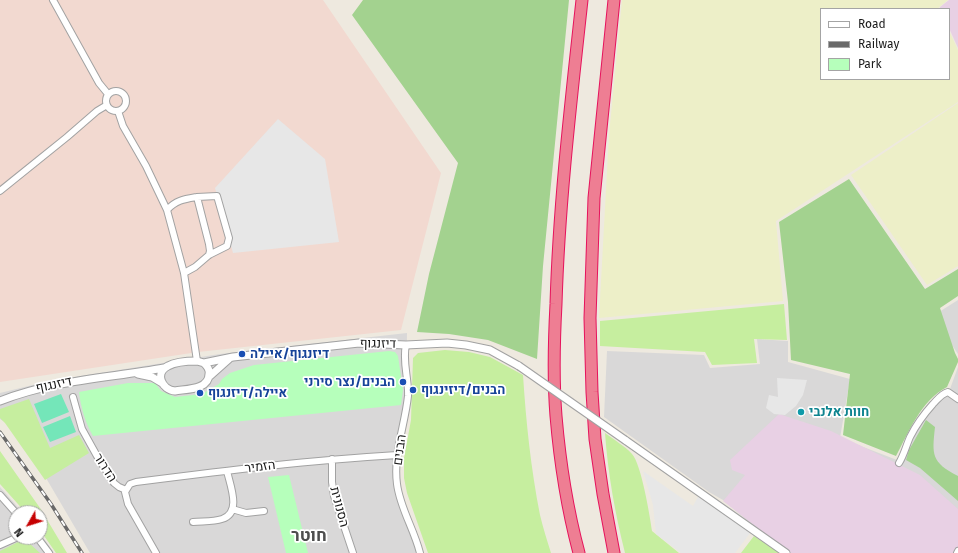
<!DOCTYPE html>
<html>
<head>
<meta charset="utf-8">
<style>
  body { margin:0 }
  #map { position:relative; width:958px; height:553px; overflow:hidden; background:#eee9df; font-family:"Fira Sans",sans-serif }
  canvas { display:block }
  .legend { position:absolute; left:820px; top:8px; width:130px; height:72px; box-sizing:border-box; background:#fff; border:1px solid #a4a4a4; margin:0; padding:5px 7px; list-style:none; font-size:12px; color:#1b1b1b }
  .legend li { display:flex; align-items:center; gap:8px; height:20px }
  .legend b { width:20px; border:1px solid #a4a4a4 }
  .north { position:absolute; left:8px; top:505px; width:40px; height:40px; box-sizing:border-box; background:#fff; border:1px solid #a4a4a4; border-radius:50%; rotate:231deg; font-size:11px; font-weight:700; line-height:16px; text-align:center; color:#1b1b1b }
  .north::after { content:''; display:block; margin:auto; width:14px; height:18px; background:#c60001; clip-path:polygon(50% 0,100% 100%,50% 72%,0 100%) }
</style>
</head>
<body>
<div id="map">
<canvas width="958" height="553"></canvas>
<ul class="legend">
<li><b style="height:5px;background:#fff"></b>Road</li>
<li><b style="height:5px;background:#696969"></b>Railway</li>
<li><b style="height:11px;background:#b6ffbb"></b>Park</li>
</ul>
<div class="north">N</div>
</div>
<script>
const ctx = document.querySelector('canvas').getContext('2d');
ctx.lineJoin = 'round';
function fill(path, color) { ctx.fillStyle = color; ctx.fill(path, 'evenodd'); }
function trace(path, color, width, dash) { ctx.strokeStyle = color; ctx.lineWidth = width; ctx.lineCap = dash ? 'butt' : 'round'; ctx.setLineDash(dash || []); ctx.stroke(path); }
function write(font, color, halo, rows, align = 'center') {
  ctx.font = font + ' "Fira Sans",Heebo,sans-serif'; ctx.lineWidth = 3.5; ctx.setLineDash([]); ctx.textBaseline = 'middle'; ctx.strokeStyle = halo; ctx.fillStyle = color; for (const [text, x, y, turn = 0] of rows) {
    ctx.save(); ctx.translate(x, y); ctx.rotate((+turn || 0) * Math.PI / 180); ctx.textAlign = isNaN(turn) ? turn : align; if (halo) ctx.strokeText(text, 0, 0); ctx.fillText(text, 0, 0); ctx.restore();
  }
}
const residential = new Path2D(`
  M958,300V354L952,345L939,312Z
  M407,333L406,397L396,444L393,474L399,504L417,553H90L46,478L5,422L0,419V393L49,381L220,354Z
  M757,339L788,341V362L850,379L840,438L897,460L903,451L926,407L939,394L950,389L958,367V553H786L723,500L709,492L604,417L607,351L704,355L710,368L760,364Z
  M0,487L23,513H16V537H40V533L54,553H0Z`);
const industrial = new Path2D(`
  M949,0H958V48L949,28V9H940V7Z
  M779,414L831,431L920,475L958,509V553H790L723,501L745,475L732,470L730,460Z`);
const military = new Path2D(`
  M0,0H323L441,173L401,330L198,352L0,382Z`);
const farmland = new Path2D(`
  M622,0H948L938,8L939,9H821V79H949V31L958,50V102L776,221L783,301L599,318L609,135Z
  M958,103V266L927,285L851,175Z`);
const grass = new Path2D(`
  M784,304L787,340L754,339L757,363L712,365L705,352L600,346V321Z
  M445,350L469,352L490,357L523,375C526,422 531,469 540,515C543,528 547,540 551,553H428L407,493L404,478V458L411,420L413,358L418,353Z
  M29,399L50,448L79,435L89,453L45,480L5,423L0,418V409Z
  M605,433C614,440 625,446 632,454C641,463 650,516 652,531L679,553H625C615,513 608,474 605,433Z
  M0,451L40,508L67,553H56L40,530V513H26L0,484Z
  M754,536L780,553H741Z
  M24,541L29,543L40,553H0V551L18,542Z`);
const forest = new Path2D(`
  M363,0H569L543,266L537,359L488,340L449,334L417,332L429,274L458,163L352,15Z
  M849,179L925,289L958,269V296L940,308L955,353L958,359V362L947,387C921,400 909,432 896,456L843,435L850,374L791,360L788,302L779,222Z
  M926,420L935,427C932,455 931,462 958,476V501L920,468L906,460L909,450Z`);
const park = new Path2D(`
  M389,351L395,352L398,356L403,390L401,405L93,436C85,422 81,408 79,392L128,383H155L161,391L175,397L202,394L219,384L222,379L230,373L254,365Z
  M289,475L308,553H286L268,477Z`);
const pitch = new Path2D(`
  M61,394L69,412L42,423L34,404Z
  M70,416L76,432L50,442L43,427Z`);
const parking = new Path2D(`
  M278,119L325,159L339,242L233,253L215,188Z
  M777,378L807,380L803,395L796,406L785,415L774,414L766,408L769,395L778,397Z
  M643,471L693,506L699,495L751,532L735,553H681L656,534L653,505Z`);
const minor = new Path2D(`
  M53,0L99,83L108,94
  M106 101a10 10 0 1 1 20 0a10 10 0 1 1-20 0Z
  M118,111L123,126L146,166L167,210L184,273L197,361
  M0,191L67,137L97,111L107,105
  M167,210C176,200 185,199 197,197L209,244L210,251L209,255
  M184,273L195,267L209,255L227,246L229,238L217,196L197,197
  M406,345C402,362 409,379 408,396C405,425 393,454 397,484C400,508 414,529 420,553
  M73,397L82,429L97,456L114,483L119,487L126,490
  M332,459V482L334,496L353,553
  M899,463C904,455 906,446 910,437C916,425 924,414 933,404C938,399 941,394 948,392L958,399
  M0,495L16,513
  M232,509L246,513L264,511
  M193,522C202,521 213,522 222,519C242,513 230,485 227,471
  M37,537L49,553
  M0,545L18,537
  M156,553L128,504L125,492L130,484L136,482C223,471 310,460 397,455
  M957,553L958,551`);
const tertiary = new Path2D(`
  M197,361L204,363C207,366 210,370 209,374C209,390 186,389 175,391C162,390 154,373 168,366C175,362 188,361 197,361Z
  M204,363L233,357L359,343L406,345L447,343L466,345L490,350L519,366
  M138,374L152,377L162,383
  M210,376L229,359
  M0,401C53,380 109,378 164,368
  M625,440L786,553`);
const motorway = new Path2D(`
  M614,0L594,198L590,318L592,392L595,439L603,494L614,553
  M579,553C567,508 560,463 556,416C553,379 554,341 556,304C559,203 571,101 582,0`);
const rail = new Path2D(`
  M0,432L51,504L82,553`);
const tertiaryBridge = new Path2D(`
  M519,366L625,440`);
const markers = [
  [242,354,4,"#1a4fb4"],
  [403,382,4,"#1a4fb4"],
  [413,390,4,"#1a4fb4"],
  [200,393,4,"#1a4fb4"],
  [801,412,4,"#0f9aa8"]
];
const streetNames = [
  ["דיזנגוף",378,344,1],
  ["דיזנגוף",54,385,-12],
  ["הבנים",400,450,-82],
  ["הזמיר",260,467,-7],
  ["הדרור",105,468,57],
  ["הסנונית",339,507,75]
];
const transitNames = [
  ["דיזנגוף/איילה",250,354],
  ["הבנים/נצר סירני",395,382,"right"],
  ["הבנים/דיזינגוף",421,390],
  ["איילה/דיזנגוף",208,393]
];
const cultureNames = [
  ["חוות אלנבי",809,412]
];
const districtNames = [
  ["חוטר",309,536]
];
fill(residential, '#d9d8d8');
fill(industrial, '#e8d0e4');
fill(military, '#f2d9d0');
fill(farmland, '#edefc8');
fill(grass, '#c6ee9f');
fill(forest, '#a3d28f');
fill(park, '#b6ffbb');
fill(pitch, '#74e6b9');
fill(parking, '#e7e7e7');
trace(minor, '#a2a2a2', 8);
trace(tertiary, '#a2a2a2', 9);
trace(motorway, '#e6135c', 13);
trace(minor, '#fff', 6);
trace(tertiary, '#fff', 7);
trace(motorway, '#ee7e93', 11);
trace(rail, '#696969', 3.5);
trace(rail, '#fff', 2, [6]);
trace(tertiaryBridge, '#a2a2a2', 9, []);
trace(tertiaryBridge, '#fff', 7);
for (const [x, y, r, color] of markers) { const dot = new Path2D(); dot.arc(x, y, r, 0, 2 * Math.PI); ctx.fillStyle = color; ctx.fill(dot); trace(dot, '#fff', 1.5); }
write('13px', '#1b1b1b', '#fff', streetNames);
write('bold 13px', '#164399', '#fff', transitNames, 'left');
write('bold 13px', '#0d838f', '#fff', cultureNames, 'left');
write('bold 17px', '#4e4e4e', '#fff', districtNames);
</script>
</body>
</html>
